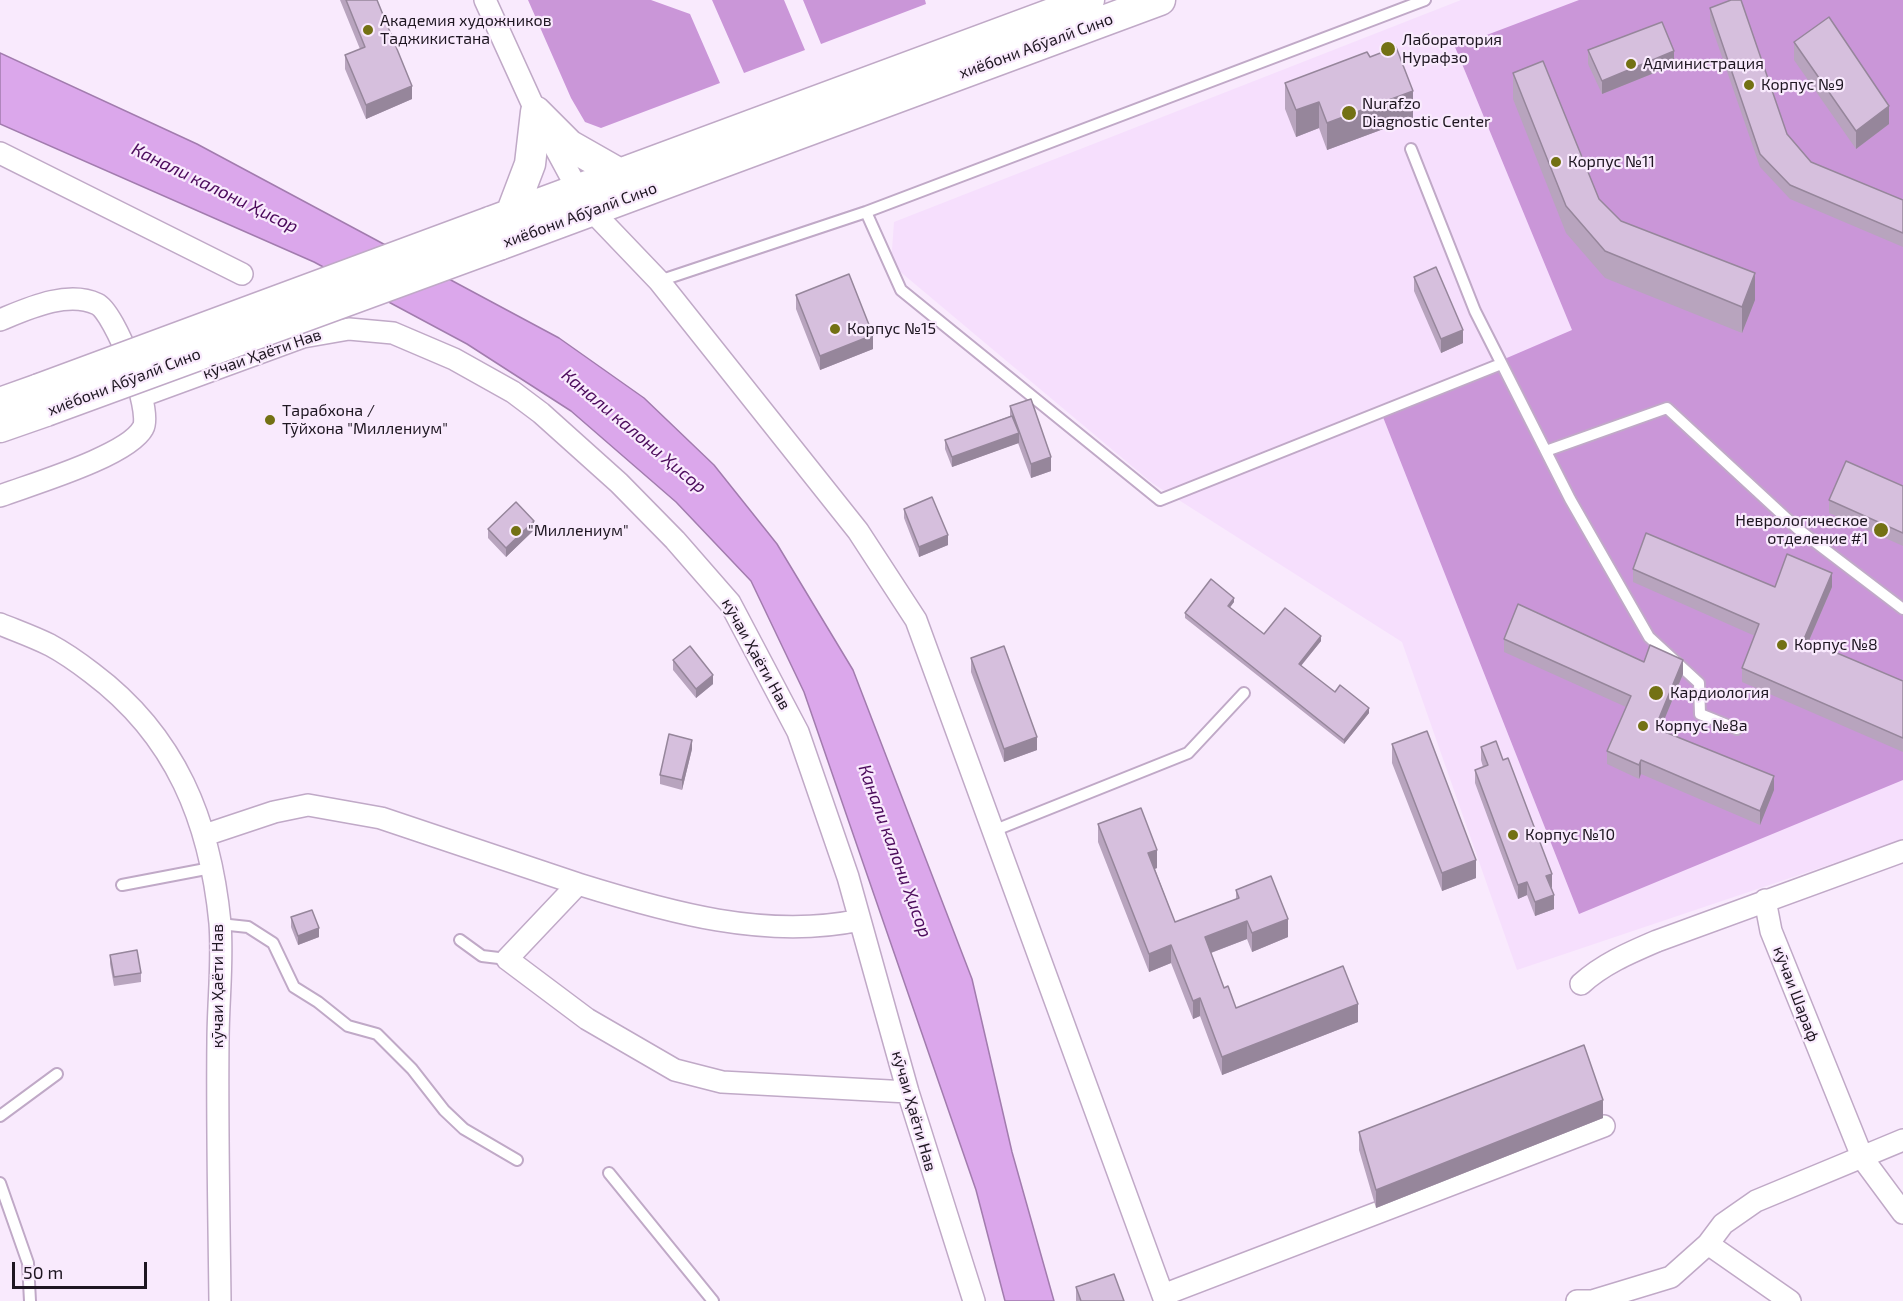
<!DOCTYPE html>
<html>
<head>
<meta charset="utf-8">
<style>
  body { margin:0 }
  #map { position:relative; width:1903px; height:1301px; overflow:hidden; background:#f9eafd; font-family:"Exo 2",sans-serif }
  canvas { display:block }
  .scale { position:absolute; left:12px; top:1262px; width:135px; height:27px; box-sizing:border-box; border:3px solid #1e1621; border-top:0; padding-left:8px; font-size:18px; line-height:21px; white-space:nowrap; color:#1e1621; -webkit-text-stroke:4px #f9eafd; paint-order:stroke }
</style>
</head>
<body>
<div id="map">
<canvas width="1903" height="1301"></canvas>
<div class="scale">50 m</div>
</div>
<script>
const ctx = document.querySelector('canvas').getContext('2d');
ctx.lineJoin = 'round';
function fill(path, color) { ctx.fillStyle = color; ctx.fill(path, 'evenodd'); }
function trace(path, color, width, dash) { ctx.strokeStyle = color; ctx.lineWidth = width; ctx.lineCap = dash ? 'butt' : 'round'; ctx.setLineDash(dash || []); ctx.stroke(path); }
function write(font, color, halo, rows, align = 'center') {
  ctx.font = font + ' "Exo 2",sans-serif'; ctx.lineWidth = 4.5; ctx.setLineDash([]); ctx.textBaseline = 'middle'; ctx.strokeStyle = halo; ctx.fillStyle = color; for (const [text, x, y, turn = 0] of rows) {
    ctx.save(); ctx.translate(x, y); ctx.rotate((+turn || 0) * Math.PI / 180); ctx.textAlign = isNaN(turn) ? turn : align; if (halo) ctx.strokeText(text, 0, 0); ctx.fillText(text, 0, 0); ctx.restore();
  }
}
const built = new Path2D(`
  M1461,0H1903V840L1517,970L1402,642L1152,483L891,264L894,222Z`);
const forest = new Path2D(`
  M528,0H651L690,14L720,83L601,128L585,122L571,98Z
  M712,0H784L805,50L744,73Z
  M803,0H925L926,4L821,44Z
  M1579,0H1903V780L1579,914L1381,412L1572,330L1455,47Z`);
const water = new Path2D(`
  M0,53L197,144L559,338L644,398L714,465L777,544L853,670L972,979L1012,1152L1054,1301H1005L976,1190L804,692L751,581L676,502L571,411L467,344L314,262L0,124Z`);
const lane = new Path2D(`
  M1411,149L1475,311L1570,499L1649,637L1699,683L1700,714L1737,729
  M866,212L901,290L1160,500L1501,364
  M659,281L866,212L1425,0
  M1546,451L1667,408L1798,529L1903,609
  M993,831L1188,753L1244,693
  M122,885L211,868
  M220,924L248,927L273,943L294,987L318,1002L348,1026L377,1034L412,1069L444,1110L464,1129L517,1160
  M460,940L482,956L507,959
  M0,1116L57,1074
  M609,1173L713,1301
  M0,1183L28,1263L30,1301`);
const street = new Path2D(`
  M485,0L536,112L578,190L593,212L659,281L858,531L916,620L1165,1301
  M0,153L242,274
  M0,320C27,309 67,290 97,304C115,312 153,411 143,428C128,456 32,484 0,496
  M142,396L303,337L349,329L393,333L454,359L513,392L541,413L619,483L675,540L730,603L798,732L848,877L908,1092L974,1301
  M0,624C17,631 34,637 50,645C65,653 79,663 92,673C176,736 210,821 220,923C223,963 218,1002 218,1042C217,1128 219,1215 220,1301
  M205,835L274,812L308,805L381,818L578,884L507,959L587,1019L675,1070L722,1082L908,1092
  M578,884C668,912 766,940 860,920
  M1765,900L1771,931L1863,1159L1903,1213
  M1581,984C1603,964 1629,953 1657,941L1903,851
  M1708,1244L1790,1301
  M1163,1295L1604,1126
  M1577,1301H1592L1671,1277L1708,1244L1723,1224L1756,1201L1903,1140`);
const secondary = new Path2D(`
  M536,112L569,145L620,174
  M511,214L530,164L536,112
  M490,222L1089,0
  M499,245L1160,0
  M0,403L39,389
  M0,427L46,411`);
const secondaryBridge = new Path2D(`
  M39,389L490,222
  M46,411L499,245`);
const wall = new Path2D(`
  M340,0H377L412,99L366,119L345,69V55L360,49Z
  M1710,8L1787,134L1811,162L1903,200V247L1790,199L1760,167L1710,22Z
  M1794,42L1889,124L1856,149L1794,60Z
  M1588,50L1674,65L1602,94L1588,64Z
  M1370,57L1413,118L1327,150L1319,128L1296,137L1285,109V83Z
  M1513,73L1599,199L1621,221L1755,300L1742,333L1605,278L1566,233L1513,99Z
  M1414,277L1463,343L1441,353L1414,291Z
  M796,295L873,349L820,370L796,309Z
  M1010,406L1051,471L1031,478L1018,443L952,467L945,449V440L1010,416Z
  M1903,486V546L1829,513V500Z
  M904,509L948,545L919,557L904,518Z
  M488,529L534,530L506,557L488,538Z
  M1633,569L1775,587H1832L1809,641L1903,681V752L1742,682V668L1755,636L1633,582Z
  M1234,602L1230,607L1264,634L1321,641L1301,666L1335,692L1369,713L1344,744L1185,618V613Z
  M1504,639L1644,662L1683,674L1660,730L1774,790L1760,825L1641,774L1639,779L1607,764V751L1626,707L1504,652Z
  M971,658L1037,750L1004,762L971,672Z
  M673,660L713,684L696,698L673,670Z
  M1392,744L1476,878L1442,891L1392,763Z
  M1481,747L1552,887L1554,909L1535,916L1527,895L1518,899L1475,783V770L1483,767L1481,760Z
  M692,749L682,790L660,784V775Z
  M1098,824L1157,868L1155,869L1175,922L1236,899V890L1288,937L1252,952L1247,939L1211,953L1224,988L1236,1008L1358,1022L1222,1075L1200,1016L1193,1019L1171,963L1149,972L1098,842Z
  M291,917L319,937L298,945L291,927Z
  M110,955L141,973V982L114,986L110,964Z
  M1603,1118L1376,1208L1359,1150V1132Z
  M1076,1287L1124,1301H1076Z`);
const shadedWall = new Path2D(`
  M1674,51V65L1602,94V81Z
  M412,86V99L366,119V105Z
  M1413,91V118L1327,150V123Z
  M1319,102V128L1296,137V110Z
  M1889,106V124L1856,149V131Z
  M1755,273V300L1742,333V307Z
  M1463,330V343L1441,353V339Z
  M873,335V349L820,370V356Z
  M1019,433V443L952,467V457Z
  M1051,457V471L1031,478V464Z
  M534,521V530L506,557V548Z
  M948,535V545L919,557V547Z
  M1832,573V587L1804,652V639Z
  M1234,598V602L1228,610V606Z
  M1321,636V641L1299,668V664Z
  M1683,660V674L1655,742V728Z
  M713,675V684L696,698V689Z
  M1369,708V713L1344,744V740Z
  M1037,737V750L1004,762V749Z
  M692,740V749L682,790V780Z
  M1641,760V774L1639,779V765Z
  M1774,776V790L1760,825V811Z
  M1157,850V868L1148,871V853Z
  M1476,860V878L1442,891V873Z
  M1552,874V887L1546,889V876Z
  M1527,882V895L1518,899V885Z
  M1554,895V909L1535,916V902Z
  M1288,919V937L1252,952V933Z
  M1247,921V939L1205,955V937Z
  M319,928V937L298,945V936Z
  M1171,945V963L1149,972V954Z
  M1200,998V1016L1193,1019V1001Z
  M1358,1004V1022L1222,1075V1057Z
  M1603,1100V1118L1376,1208V1190Z`);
const building = new Path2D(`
  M346,0H377L412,86L366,105L345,55L365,47Z
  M1731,0H1741L1787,134L1811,162L1903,200V233L1790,185L1760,154L1710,8Z
  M1829,17L1889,106L1856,131L1794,42Z
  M1662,22L1674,51L1602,81L1588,50Z
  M1396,47L1413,91L1327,123L1319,102L1296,110L1285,83L1367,52L1370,57Z
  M1543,61L1599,199L1621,221L1755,273L1742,307L1605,251L1566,206L1513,73Z
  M1436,267L1463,330L1441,339L1414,277Z
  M849,274L873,335L820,356L796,295Z
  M1031,399L1051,457L1031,464L1010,406Z
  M1012,416L1019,433L952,457L945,440Z
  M1846,461L1903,486V533L1829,500Z
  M932,497L948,535L919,547L904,509Z
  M516,502L534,521L506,548L488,529Z
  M1646,533L1775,587L1787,554L1832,573L1804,639L1903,681V738L1742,668L1759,624L1633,569Z
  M1211,579L1234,598L1228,606L1264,634L1285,608L1321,636L1299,664L1335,692L1340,685L1369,708L1344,740L1185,613Z
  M1518,604L1644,662L1650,645L1683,660L1655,728L1774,776L1760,811L1641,760L1639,765L1607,751L1631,696L1504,639Z
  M690,646L713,675L696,689L673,660Z
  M1004,646L1037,737L1004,749L971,658Z
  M1427,731L1476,860L1442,873L1392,744Z
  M669,734L692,740L682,780L660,775Z
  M1496,741L1503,760L1508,758L1552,874L1546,876L1554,895L1535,902L1527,882L1518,885L1475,770L1488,765L1481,747Z
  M1141,808L1157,850L1148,853L1175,922L1239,898L1236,890L1271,876L1288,919L1252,933L1247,921L1205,937L1224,988L1228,986L1236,1008L1343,966L1358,1004L1222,1057L1200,998L1193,1001L1171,945L1149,954L1098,824Z
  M312,910L319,928L298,936L291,917Z
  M137,950L141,973L114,977L110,955Z
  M1584,1045L1603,1100L1376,1190L1359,1132Z
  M1114,1274L1124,1301H1081L1076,1287Z`);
const markers = [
  [368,30,6,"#737114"],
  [1388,49,8,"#737114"],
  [1631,64,6,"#737114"],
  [1749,85,6,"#737114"],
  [1349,113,8,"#737114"],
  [1556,162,6,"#737114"],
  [835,329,6,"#737114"],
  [270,420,6,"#737114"],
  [1881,530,8,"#737114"],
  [516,531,6,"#737114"],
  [1782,645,6,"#737114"],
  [1656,693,8,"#737114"],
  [1643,726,6,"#737114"],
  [1513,835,6,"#737114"]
];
const poiNames = [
  ["Академия художников",380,21],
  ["Таджикистана",380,39],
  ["Лаборатория",1402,40],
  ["Нурафзо",1402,58],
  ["Администрация",1643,64],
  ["Корпус №9",1761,85],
  ["Nurafzo",1362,104],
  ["Diagnostic Center",1362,122],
  ["Корпус №11",1568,162],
  ["Корпус №15",847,329],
  ["Тарабхона /",282,411],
  ["Тӯйхона \"Миллениум\"",282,429],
  ["Неврологическое",1868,521,"right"],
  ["отделение #1",1868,539,"right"],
  ["\"Миллениум\"",528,531],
  ["Корпус №8",1794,645],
  ["Кардиология",1670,693],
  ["Корпус №8а",1655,726],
  ["Корпус №10",1525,835]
];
const streetNames = [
  ["хиёбони Абӯалӣ Сино",1036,46,-20],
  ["хиёбони Абӯалӣ Сино",580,215,-20],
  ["кӯчаи Ҳаёти Нав",262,354,-19],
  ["хиёбони Абӯалӣ Сино",124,382,-21],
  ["кӯчаи Ҳаёти Нав",756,654,61],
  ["кӯчаи Ҳаёти Нав",218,986,-90],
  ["кӯчаи Шараф",1796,994,69],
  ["кӯчаи Ҳаёти Нав",914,1111,74]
];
const waterNames = [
  ["Канали калони Ҳисор",215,188,26],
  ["Канали калони Ҳисор",634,431,40],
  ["Канали калони Ҳисор",895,851,70]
];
fill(built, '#f6dffd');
fill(forest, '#ca96d8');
fill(water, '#dba7eb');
trace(water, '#a27cae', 1.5);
trace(lane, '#c0a9c7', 14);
trace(street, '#c0a9c7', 24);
trace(secondary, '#c0a9c7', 33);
trace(lane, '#fff', 10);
trace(street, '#fff', 21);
trace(secondary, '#fff', 30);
trace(secondaryBridge, '#c0a9c7', 33, []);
trace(secondaryBridge, '#fff', 30);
fill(wall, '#b8a4be');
fill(shadedWall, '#96869b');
fill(building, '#d6bfdd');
trace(building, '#96869b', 1.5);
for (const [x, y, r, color] of markers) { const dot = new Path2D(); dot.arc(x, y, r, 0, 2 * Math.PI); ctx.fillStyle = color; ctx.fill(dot); trace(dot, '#f9eafd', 2); }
write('16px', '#1e1621', '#f9eafd', poiNames, 'left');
write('16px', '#1e1621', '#f9eafd', streetNames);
write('italic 18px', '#4c0b5c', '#f9eafd', waterNames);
</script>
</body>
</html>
